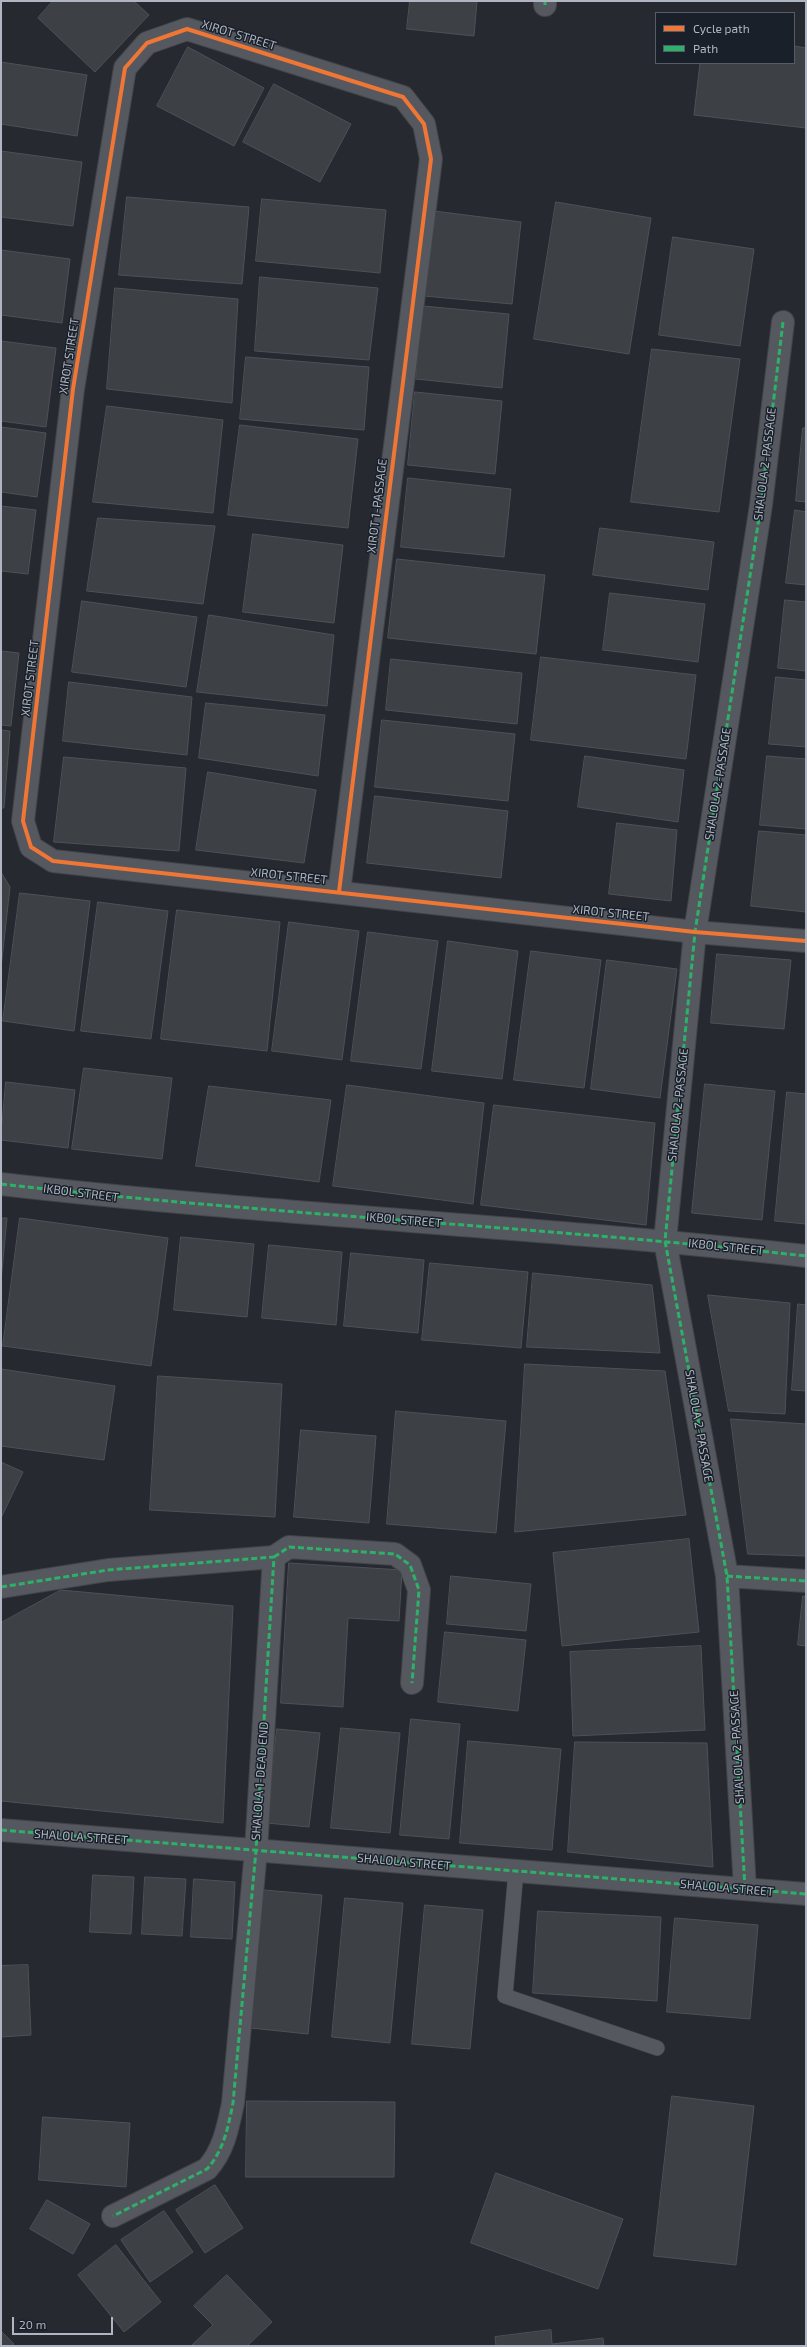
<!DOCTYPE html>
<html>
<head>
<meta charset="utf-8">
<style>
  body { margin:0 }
  #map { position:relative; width:807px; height:2347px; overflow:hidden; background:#262a30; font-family:"Exo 2",sans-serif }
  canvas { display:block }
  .frame { position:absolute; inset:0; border:2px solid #afb6c2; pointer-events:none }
  .legend { position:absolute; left:655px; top:12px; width:140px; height:52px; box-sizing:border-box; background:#1a202a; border:1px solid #565c67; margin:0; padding:5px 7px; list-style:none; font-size:12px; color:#afb6c2 }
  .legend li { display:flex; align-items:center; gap:8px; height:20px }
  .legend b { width:20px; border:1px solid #565c67 }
  .scale { position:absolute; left:12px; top:2317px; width:101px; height:18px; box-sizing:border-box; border:2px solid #afb6c2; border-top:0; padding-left:5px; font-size:12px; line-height:14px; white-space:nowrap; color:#afb6c2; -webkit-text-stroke:3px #1a202a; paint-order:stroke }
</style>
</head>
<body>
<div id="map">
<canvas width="807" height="2347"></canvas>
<div class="frame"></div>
<ul class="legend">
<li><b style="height:5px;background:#f07635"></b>Cycle path</li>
<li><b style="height:5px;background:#2db169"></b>Path</li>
</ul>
<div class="scale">20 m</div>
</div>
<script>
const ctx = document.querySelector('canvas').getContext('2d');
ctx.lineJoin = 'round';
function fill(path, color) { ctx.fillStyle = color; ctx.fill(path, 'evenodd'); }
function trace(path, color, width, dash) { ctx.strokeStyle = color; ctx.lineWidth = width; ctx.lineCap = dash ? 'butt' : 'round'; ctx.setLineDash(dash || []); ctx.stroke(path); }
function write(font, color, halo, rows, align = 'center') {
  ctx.font = font + ' "Exo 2",sans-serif'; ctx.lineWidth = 3; ctx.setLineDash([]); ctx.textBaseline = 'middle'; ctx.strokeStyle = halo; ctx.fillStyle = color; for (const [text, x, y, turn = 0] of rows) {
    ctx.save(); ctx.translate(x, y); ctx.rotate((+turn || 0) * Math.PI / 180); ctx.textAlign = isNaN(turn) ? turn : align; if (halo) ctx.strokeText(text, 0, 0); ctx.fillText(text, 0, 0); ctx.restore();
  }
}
const building = new Path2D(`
  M53,1H134L149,15L95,72L38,18Z
  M410,1H477L474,36L407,29Z
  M794,46L806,48V128L694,115L700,63H794Z
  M188,47L264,88L234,146L157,106Z
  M1,62L87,75L77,136L1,124Z
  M274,84L351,124L320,182L243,142Z
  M1,151L82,162L73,226L1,217Z
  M127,197L249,207L242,284L119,275Z
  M262,199L386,210L380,273L256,261Z
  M556,202L651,218L629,354L534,339Z
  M434,211L521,222L512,304L424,296Z
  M673,237L754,249L740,346L659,335Z
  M1,250L70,259L62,323L1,315Z
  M260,277L378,288L369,360L255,351Z
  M115,288L238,299L232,403L107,389Z
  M423,306L509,314L502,388L416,379Z
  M1,341L56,348L46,427L1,421Z
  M652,349L740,359L719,512L631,502Z
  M246,357L369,367L364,430L240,419Z
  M415,392L502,401L495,474L408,465Z
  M107,406L223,420L213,513L93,502Z
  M240,425L358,439L348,528L228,515Z
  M1,427L46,433L37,497L1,492Z
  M803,428H806V502L796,501Z
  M408,478L511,489L504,557L401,547Z
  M1,506L36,510L28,574L1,571Z
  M795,510L806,512V585L786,583Z
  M98,518L215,526L203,604L87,591Z
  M600,528L714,542L708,590L593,575Z
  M253,534L343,545L334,623L243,612Z
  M397,559L545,575L536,654L388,638Z
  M610,593L705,604L698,662L603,650Z
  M785,600L806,602V671L778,668Z
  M82,601L197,617L186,687L72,672Z
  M209,615L334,635L327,706L197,692Z
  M1,651L19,653L11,726L1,725Z
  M541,657L696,675L686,759L531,740Z
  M391,659L522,673L517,724L386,710Z
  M776,677L806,680V747L769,744Z
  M69,682L192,697L187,755L63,741Z
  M206,703L325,715L318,776L199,758Z
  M382,720L515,734L508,801L375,787Z
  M1,730L10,731L4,808H1Z
  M585,756L684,770L678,822L578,807Z
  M767,756L806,759V829L760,825Z
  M64,757L186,768L179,851L54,842Z
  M208,772L316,790L304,863L196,850Z
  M375,796L508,811L501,878L367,863Z
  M617,823L677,830L671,901L609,894Z
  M759,831L806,835V912L751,906Z
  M1,872L10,887L1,968Z
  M20,893L90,901L74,1031L3,1021Z
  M98,902L168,911L151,1039L81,1031Z
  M177,910L280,922L267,1051L161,1039Z
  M289,922L359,931L342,1060L272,1051Z
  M368,932L438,941L421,1069L351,1061Z
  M448,941L518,951L502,1079L432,1071Z
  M531,951L601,960L584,1088L514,1080Z
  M717,954L791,960L784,1029L711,1023Z
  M607,960L677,969L660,1098L591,1089Z
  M84,1068L172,1078L162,1159L72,1149Z
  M6,1082L75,1090L68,1148L1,1140Z
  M705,1084L775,1091L762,1220L692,1213Z
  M347,1085L484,1103L473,1204L333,1186Z
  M209,1086L331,1100L319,1182L196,1166Z
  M787,1092L806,1094V1224L775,1221Z
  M494,1105L655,1123L646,1225L481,1205Z
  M1,1218H7L1,1281Z
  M20,1218L168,1238L151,1366L3,1346Z
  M181,1237L254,1244L247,1317L174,1310Z
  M269,1245L342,1252L336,1325L262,1318Z
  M351,1253L424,1260L418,1333L344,1326Z
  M430,1263L528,1272L521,1348L422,1340Z
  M533,1273L652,1285L660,1353L527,1347Z
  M708,1295L790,1303L785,1414L729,1411Z
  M798,1304L806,1305V1391L792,1390Z
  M525,1364L665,1371L686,1515L515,1532Z
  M1,1369L115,1386L104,1460L1,1446Z
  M158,1376L282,1384L275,1517L150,1510Z
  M396,1411L506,1421L496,1533L387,1524Z
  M731,1419L806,1424V1556L748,1554Z
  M301,1430L376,1436L369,1523L294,1517Z
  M1,1462L23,1472L1,1518Z
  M689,1539L699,1632L562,1646L553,1553Z
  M289,1563L402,1570L399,1621L348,1618L343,1707L281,1703Z
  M451,1576L531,1584L526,1631L447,1624Z
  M61,1590L233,1606L223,1823L1,1801V1623Z
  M803,1596L806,1597V1646L798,1645Z
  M445,1632L526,1640L518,1711L438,1702Z
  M701,1646L705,1730L573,1736L570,1652Z
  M411,1719L460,1724L449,1839L400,1835Z
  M341,1728L400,1733L390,1833L331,1828Z
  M277,1729L320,1733L309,1827L267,1823Z
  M468,1741L561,1749L552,1850L460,1843Z
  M575,1742L707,1743L713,1867L568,1852Z
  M93,1875L134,1877L131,1934L90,1932Z
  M145,1877L186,1879L182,1936L142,1934Z
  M194,1879L235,1882L232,1939L191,1937Z
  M264,1890L322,1895L308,2034L251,2028Z
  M345,1898L403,1903L390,2043L332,2037Z
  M425,1905L483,1910L470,2049L412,2044Z
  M538,1911L661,1917L657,2001L533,1993Z
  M675,1918L758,1925L750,2019L667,2012Z
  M28,1965L31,2035L1,2037V1966Z
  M672,2096L754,2106L736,2265L654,2256Z
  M247,2101L395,2102L394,2177H246Z
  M43,2117L130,2123L126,2187L39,2180Z
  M496,2173L623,2219L598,2289L471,2243Z
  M215,2185L243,2228L205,2253L176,2210Z
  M47,2200L90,2224L73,2254L30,2229Z
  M164,2211L193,2252L150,2282L121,2240Z
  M116,2245L161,2302L124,2332L78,2275Z
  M227,2275L272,2322L247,2346H191L213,2325L194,2306Z
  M551,2330L552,2344L603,2338L604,2346H496L495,2337Z
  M1,2331L14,2344L12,2346H1Z`);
const lane = new Path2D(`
  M516,1871L505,1996L657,2048`);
const street = new Path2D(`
  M545,5V1
  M339,892L431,159L424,124L403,97L187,29L147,43L125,68L73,389L23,821L31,847L53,861L695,932L806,941
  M1,1184C269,1215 538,1226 806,1256
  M274,1557L289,1547L395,1554L410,1565L419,1590L412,1683
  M727,1576L806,1581
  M1,1587L108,1570L274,1557L256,1850L233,2103C228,2127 224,2150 207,2169L113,2216
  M1,1830L806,1894
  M745,1889L727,1576L665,1241L695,932L761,505L783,322`);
const quiet = new Path2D(`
  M545,5V1
  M1,1184C269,1215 538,1226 806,1256
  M274,1557L289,1547L395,1554L410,1565L419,1590L412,1683
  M727,1576L806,1581
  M1,1587L108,1570L274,1557L256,1850L233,2103C228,2127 224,2150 207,2169L113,2216
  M1,1830L806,1894
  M745,1889L727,1576L665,1241L695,932L761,505L783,322`);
const cycleway = new Path2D(`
  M339,892L431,159L424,124L403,97L187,29L147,43L125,68L73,389L23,821L31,847L53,861L695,932L806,941`);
const streetNames = [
  ["XIROT STREET",239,35,17],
  ["XIROT STREET",69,356,-81],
  ["SHALOLA 2-PASSAGE",765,464,-83],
  ["XIROT 1-PASSAGE",377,506,-83],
  ["XIROT STREET",30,678,-83],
  ["SHALOLA 2-PASSAGE",718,784,-81],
  ["XIROT STREET",289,876,6],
  ["XIROT STREET",611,913,6],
  ["SHALOLA 2-PASSAGE",678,1105,-84],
  ["IKBOL STREET",81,1193,7],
  ["IKBOL STREET",404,1220,5],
  ["IKBOL STREET",726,1247,6],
  ["SHALOLA 2-PASSAGE",699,1426,80],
  ["SHALOLA 2-PASSAGE",737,1747,-93],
  ["SHALOLA 1-DEAD END",260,1781,-86],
  ["SHALOLA STREET",81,1837,4],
  ["SHALOLA STREET",404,1862,5],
  ["SHALOLA STREET",727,1888,5]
];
fill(building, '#3d4045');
trace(building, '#4d5158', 1);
trace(lane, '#424449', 16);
trace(street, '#424449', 24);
trace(lane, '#55585f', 15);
trace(street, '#55585f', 22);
trace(quiet, '#2db169', 3, [6, 3]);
trace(cycleway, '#f07635', 4);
write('12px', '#afb6c2', '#1a202a', streetNames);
</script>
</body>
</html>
